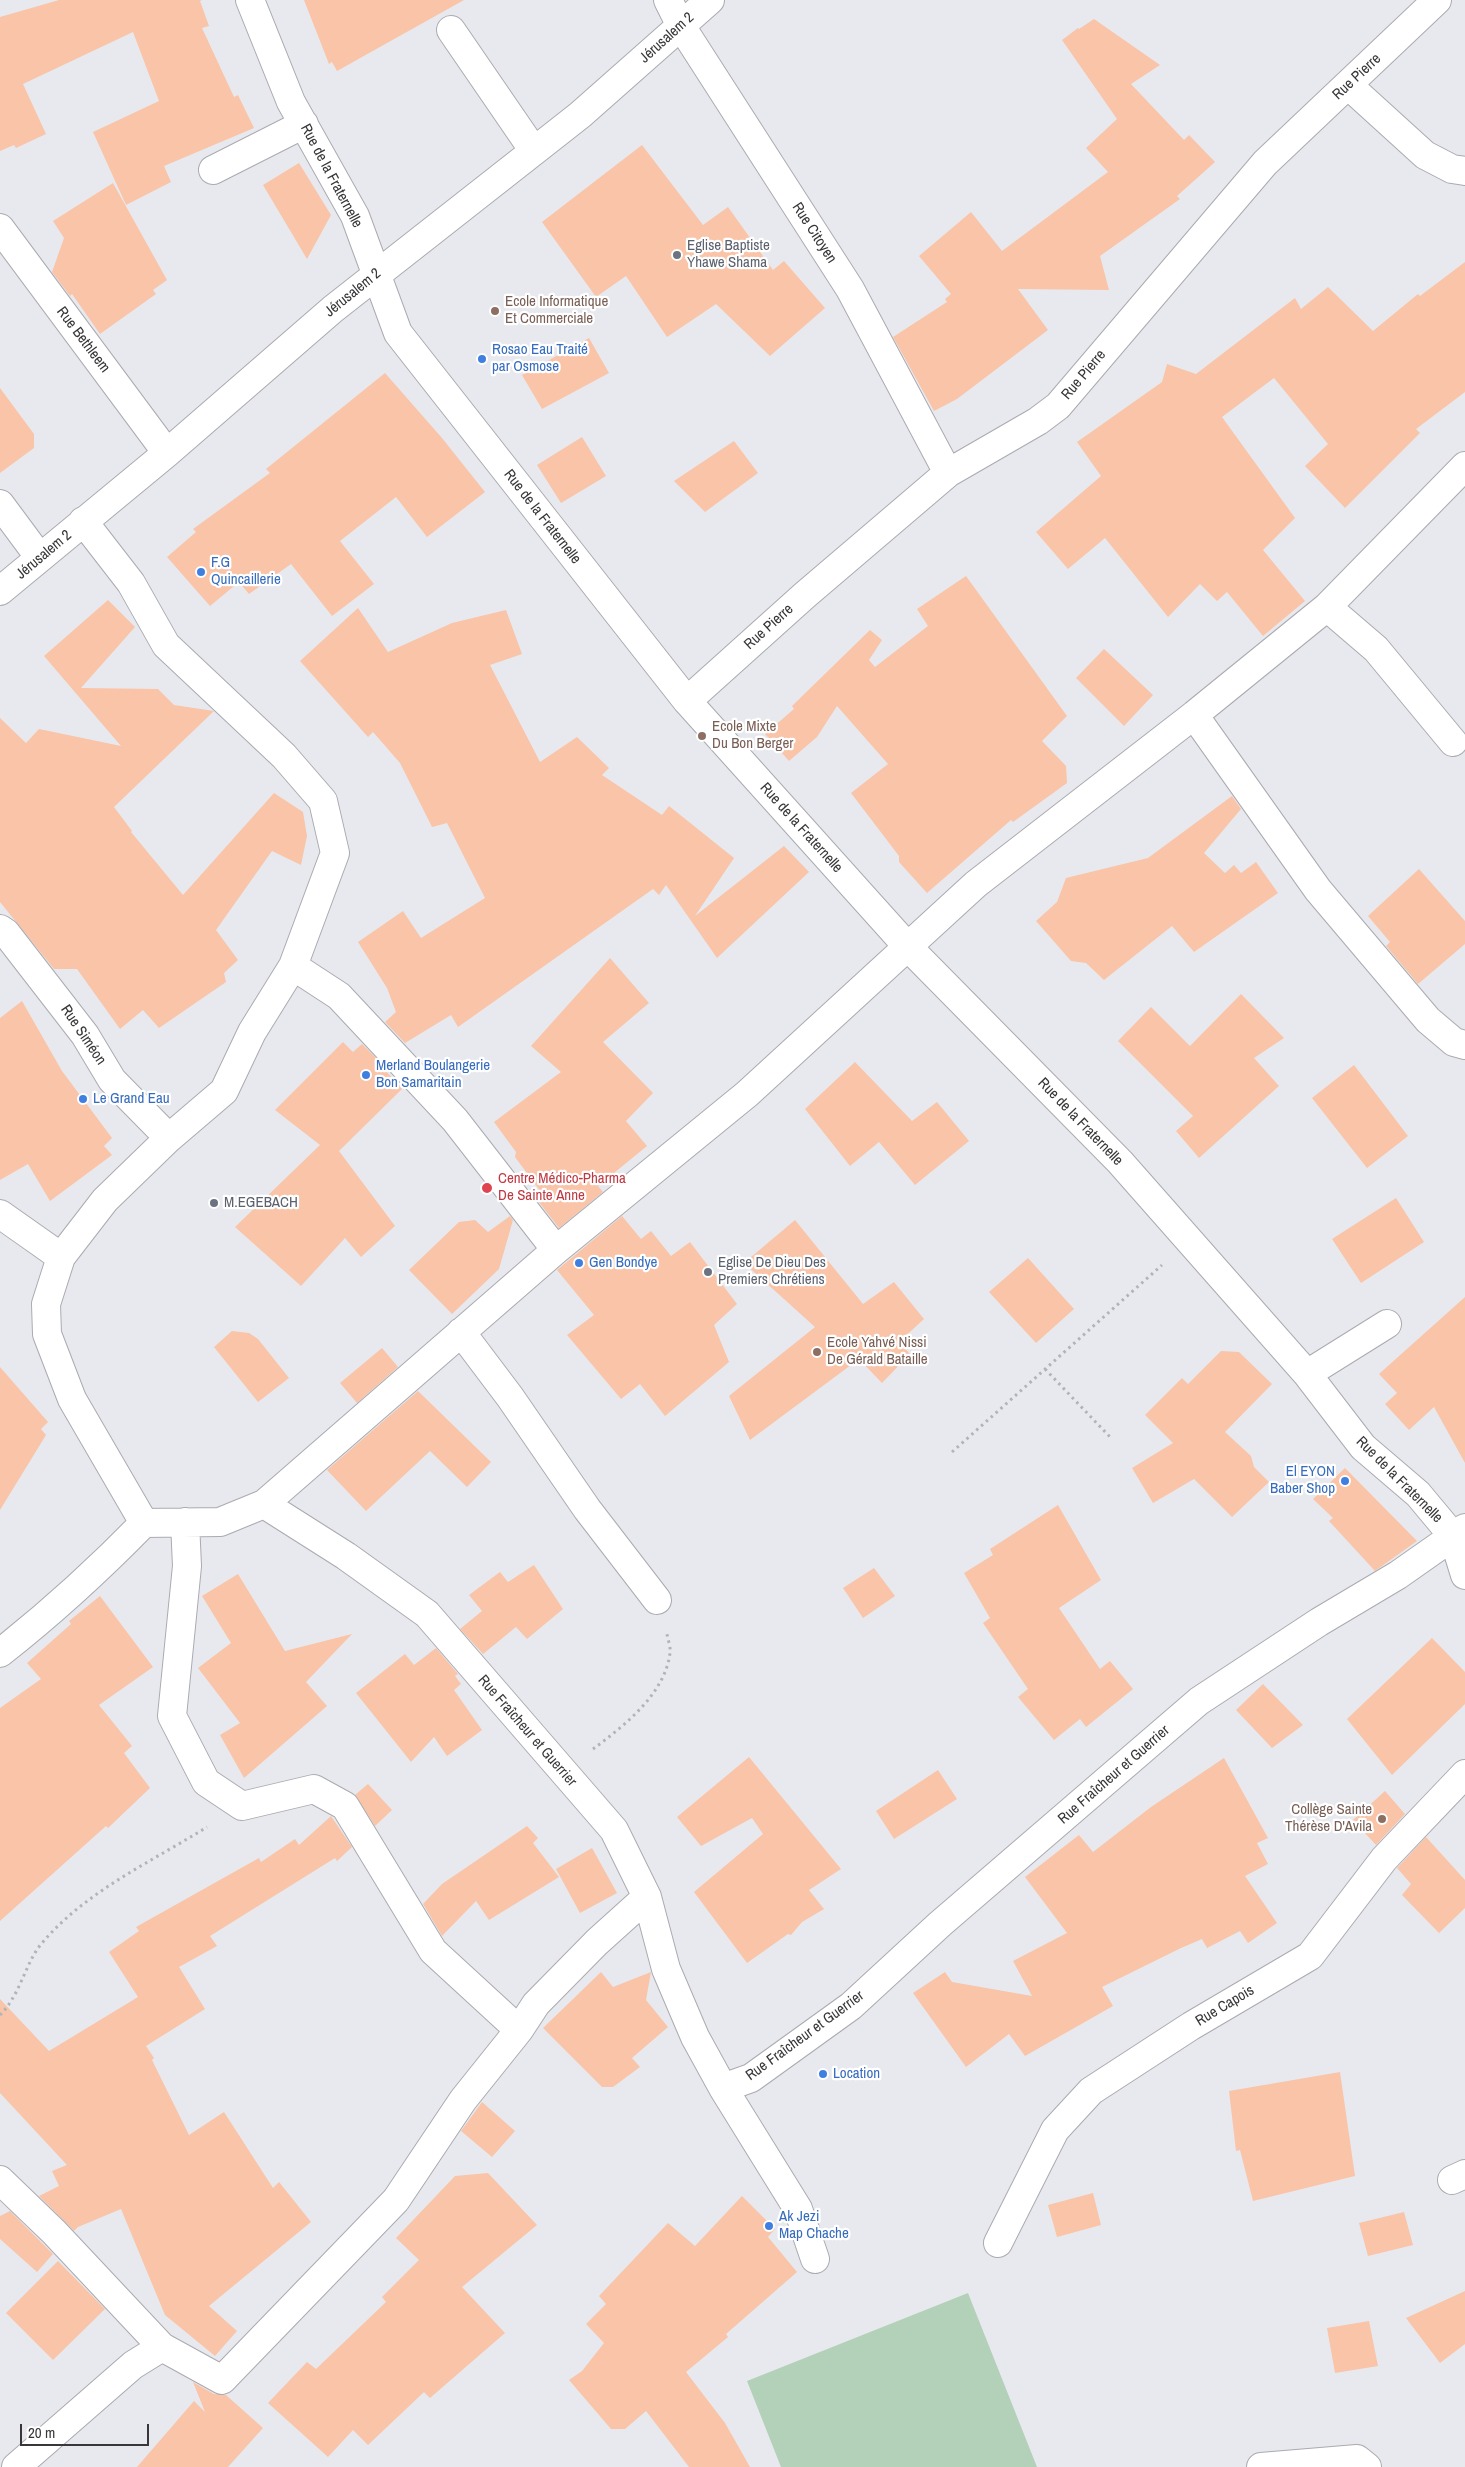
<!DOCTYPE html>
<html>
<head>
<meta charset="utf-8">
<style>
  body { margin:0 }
  #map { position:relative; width:1465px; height:2467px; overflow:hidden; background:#e8e9ee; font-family:"Archivo Narrow",sans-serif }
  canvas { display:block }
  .scale { position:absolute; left:20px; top:2424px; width:129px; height:22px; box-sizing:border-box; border:2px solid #373739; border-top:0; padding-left:6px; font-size:15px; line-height:18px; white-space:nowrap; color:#373739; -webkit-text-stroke:4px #fff; paint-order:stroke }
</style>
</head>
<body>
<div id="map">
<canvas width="1465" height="2467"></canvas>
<div class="scale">20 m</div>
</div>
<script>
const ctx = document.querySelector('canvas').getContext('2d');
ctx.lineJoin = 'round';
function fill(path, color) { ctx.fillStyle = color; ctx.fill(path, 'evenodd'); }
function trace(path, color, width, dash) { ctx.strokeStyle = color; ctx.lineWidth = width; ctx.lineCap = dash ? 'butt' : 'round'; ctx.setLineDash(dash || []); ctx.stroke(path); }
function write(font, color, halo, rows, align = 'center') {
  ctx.font = font + ' "Archivo Narrow",sans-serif'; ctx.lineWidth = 4.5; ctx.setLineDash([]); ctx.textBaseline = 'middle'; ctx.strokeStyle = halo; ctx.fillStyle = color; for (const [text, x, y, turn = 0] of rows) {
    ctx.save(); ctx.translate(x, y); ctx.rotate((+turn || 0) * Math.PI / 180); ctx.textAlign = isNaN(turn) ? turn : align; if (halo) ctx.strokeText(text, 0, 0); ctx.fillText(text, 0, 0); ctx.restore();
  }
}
const green = new Path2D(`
  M968,2293L1037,2467H781L747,2381Z`);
const building = new Path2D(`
  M59,0H202L200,1L209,26L202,28L234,97L238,95L254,128L164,166L171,182L126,205L93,132L159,101L133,32L23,84L46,134L16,148L14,145L0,151V17Z
  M304,0H464L337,71L332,62L329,64Z
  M1094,19L1160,65L1131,84L1184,140L1189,135L1215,162L1177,196L1180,199L1100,256L1109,290L1018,289L1048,330L957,399L934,411L893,337L947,302L945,299L951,294L919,256L971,212L1002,251L1108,172L1086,148L1117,119L1062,40L1078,28L1079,29Z
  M642,145L703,225L728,207L773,270L784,261L825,308L770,356L716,304L667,337L626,276L596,297L542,222Z
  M299,163L331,215L307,259L263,185Z
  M113,183L167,280L153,290L156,294L100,334L72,294L70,296L52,272L64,238L53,221Z
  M1465,262V392L1416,429L1420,433L1345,508L1305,466L1328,444L1274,378L1222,417L1295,518L1263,550L1305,601L1263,636L1227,592L1217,601L1200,584L1168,617L1105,538L1068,569L1036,532L1101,476L1077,442L1162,382L1167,364L1196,374L1295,298L1301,309L1328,287L1373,331L1418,294L1420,296Z
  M589,338L609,373L542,409L522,375Z
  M385,373L442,438L485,492L427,537L396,497L340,541L374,584L332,616L291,564L249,594L239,582L210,606L167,557L196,532L193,529L270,473L266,469Z
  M0,388L34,434V448L0,473Z
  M582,437L606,476L561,503L537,465Z
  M734,441L758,473L705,512L674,481Z
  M966,576L1067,716L1042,741L1066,766L1067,783L1013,822L1011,820L927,893L899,862V856L851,793L888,764L837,706L817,737L789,761L765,734L794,709L792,706L870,630L882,640L869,660L875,667L928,626L917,609Z
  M108,600L135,627L81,688L158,689L174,705L214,711L114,807L132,831L131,832L183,895L274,793L303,812L307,836L301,865L272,851L216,930L238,960L224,973L226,982L159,1028L143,1010L120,1029L77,969H54L0,902V718L26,743L39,729L121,746L44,656Z
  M358,608L388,652L452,623L506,610L522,654L490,665L540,762L577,737L609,768L602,775L662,815L669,806L734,858L695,916L784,846L809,872L717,958L666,885L659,895L653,889L458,1027L451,1015L405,1043L385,1022L396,1012L387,988L358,942L403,911L421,938L485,898L447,823L432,827L400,763L373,732L368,737L300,661Z
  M1104,649L1153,695L1124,726L1076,678Z
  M1232,796L1241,809L1204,853L1225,873L1234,865L1241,873L1256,862L1278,893L1194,952L1172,926L1104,980L1086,963L1071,961L1036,921L1057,902L1066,878L1148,858Z
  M1419,869L1465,921V944L1418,984L1386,946L1390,942L1368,916Z
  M610,958L649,1003L603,1042L653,1093L626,1121L647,1146L598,1186L603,1192L559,1228L535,1197L541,1192L515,1157L516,1152L494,1122L561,1072L531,1046Z
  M1241,994L1284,1038L1254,1058L1279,1086L1199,1158L1176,1131L1193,1116L1118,1041L1151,1007L1190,1046Z
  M22,1001L62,1071L112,1138L104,1146L112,1155L50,1201L28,1164L0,1180V1018Z
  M343,1042L353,1052L362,1044L378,1060L376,1062L403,1088L339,1151L395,1226L361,1257L345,1238L301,1286L235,1227L320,1145L275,1110Z
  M855,1062L912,1121L937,1102L969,1141L915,1185L879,1142L850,1166L805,1109Z
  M1354,1065L1408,1136L1367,1168L1312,1098Z
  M1396,1198L1424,1242L1361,1283L1332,1239Z
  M510,1216L513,1220L499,1269L452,1314L409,1270L459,1222L475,1220L488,1232Z
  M622,1216L641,1239L651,1231L671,1256L690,1242L737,1304L714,1325L729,1362L665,1416L640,1384L621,1399L567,1335L594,1315L557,1270Z
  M795,1220L863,1304L894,1282L924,1319L899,1342L910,1354L882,1383L859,1359L750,1440L729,1396L815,1327L744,1263Z
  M1028,1258L1074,1309L1036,1343L989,1292Z
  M1465,1297V1463L1434,1407L1409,1430L1385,1404L1397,1393L1379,1374Z
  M232,1331L249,1333L258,1339L289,1378L258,1402L214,1347Z
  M382,1348L398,1367L357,1403L340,1383Z
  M1221,1351L1239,1352L1272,1384L1225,1432L1251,1456L1254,1467L1269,1482L1232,1517L1194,1479L1153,1503L1132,1468L1173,1443L1145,1415L1182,1378L1188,1384Z
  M0,1367L48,1422L41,1429L46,1435L0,1510Z
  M418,1391L491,1462L467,1487L430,1451L366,1511L327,1470Z
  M1345,1468L1417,1541L1375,1571L1329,1521L1333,1518L1313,1499Z
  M1058,1505L1101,1580L1059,1608L1100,1669L1110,1661L1133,1689L1086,1727L1080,1719L1054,1740L1018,1697L1028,1689L983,1623L990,1618L964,1573L993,1555L990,1549Z
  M534,1565L563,1609L527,1639L516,1627L483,1654L460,1629L482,1611L469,1595L500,1572L508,1582Z
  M874,1568L895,1596L863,1618L843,1588Z
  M238,1574L285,1651L352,1634L306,1682L327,1706L244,1778L220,1735L240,1723L198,1668L231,1643L202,1596Z
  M100,1596L153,1667L99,1705L132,1746L124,1753L150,1788L108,1828L106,1826L0,1921V1708L41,1679L27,1663L71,1624L69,1621Z
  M1432,1638L1465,1672V1704L1392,1775L1347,1719Z
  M436,1648L458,1674L455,1676L461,1684L454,1690L482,1730L447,1756L434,1737L411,1762L356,1693L405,1654L414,1665Z
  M1263,1684L1303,1725L1272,1748L1236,1710Z
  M749,1757L841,1869L809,1890L824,1909L802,1922L791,1935L788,1934L747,1963L694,1892L763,1834L752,1818L701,1846L677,1817Z
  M1224,1758L1268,1838L1257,1843L1268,1864L1245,1876L1277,1923L1248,1943L1240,1931L1207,1948L1202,1939L1181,1948L1102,1987L1113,2006L1025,2056L1009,2034L966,2067L913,1993L945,1972L952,1982L1032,1996L1013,1961L1067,1933L1025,1877L1079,1835L1093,1852L1151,1807Z
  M938,1770L957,1799L894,1839L876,1811Z
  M368,1784L392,1810L375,1826L355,1795Z
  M1385,1791L1405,1814L1376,1845L1353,1820Z
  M331,1816L352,1847L337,1861L335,1858L210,1936L217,1946L179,1967L205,2009L146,2046L154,2058L152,2060L189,2135L224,2112L273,2188L279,2182L311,2222L209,2306L237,2331L215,2356L165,2315L121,2209L78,2227L74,2231L39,2196L59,2186L52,2171L67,2165L0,2093V1999L49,2051L138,1997L109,1952L139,1931L136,1927L259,1858L261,1862L295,1839L299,1845Z
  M527,1826L538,1838L533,1843L559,1877L489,1920L476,1901L442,1936L423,1904L442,1884Z
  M1426,1837L1465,1880V1908L1439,1933L1402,1895L1411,1884L1397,1868Z
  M592,1848L617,1893L580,1913L556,1869Z
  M601,1972L613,1987L651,1972L646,2000L668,2027L632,2058L640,2067L613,2087H602L543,2028Z
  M1340,2072L1355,2176L1253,2201L1240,2150L1236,2151L1229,2091Z
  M482,2102L515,2131L492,2157L461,2131Z
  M488,2173L537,2225L462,2287L505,2333L430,2398L424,2392L368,2445L353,2430L328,2457L268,2403L307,2362L316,2369L386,2302L382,2297L419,2260L396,2238L455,2176Z
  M1093,2193L1101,2225L1057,2237L1048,2205Z
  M742,2196L775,2229L768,2237L797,2272L726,2334L728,2337L686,2372L725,2423L750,2467H689L646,2411L625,2429H611L569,2380L582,2371L604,2343L586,2324L606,2304L599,2296L668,2223L695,2246Z
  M10,2211L53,2254L37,2272L0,2239V2216Z
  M1404,2212L1413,2245L1368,2256L1359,2223Z
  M58,2261L105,2309L53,2360L6,2313Z
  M1465,2291V2344L1440,2363L1406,2318Z
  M1369,2321L1378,2366L1335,2373L1327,2328Z
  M193,2382L214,2394L226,2395L263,2428L228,2467H137L194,2401L205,2412Z`);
const path = new Path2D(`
  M1045,1369L1111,1438
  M952,1452L1162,1265
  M593,1749C624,1726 665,1694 670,1653C671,1648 668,1640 667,1634
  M0,2015C21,1994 25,1963 42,1943C86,1891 151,1862 207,1827`);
const minor = new Path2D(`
  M250,0L291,102L355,216L398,333L687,701L908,947L1120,1162L1307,1374L1363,1447L1418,1494L1453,1536L1465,1575
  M668,0L681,26L850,289L948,473
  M451,30L534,151
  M1348,85L1425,155L1452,169L1465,171
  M213,170L304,124
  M0,228L167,453
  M0,504L40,558
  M83,521L131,583L166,645L284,756L323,801L335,853L293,966L252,1032L224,1091L169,1138L105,1200L61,1257L46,1304L47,1334L72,1399L144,1523
  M0,591L167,453L333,309L580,115L710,0
  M1327,607L1376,649L1453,742
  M687,701L805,595L948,473L1038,421L1058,406L1265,163L1437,0
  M1194,715L1318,890L1428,1020L1454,1042L1465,1045
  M0,929L6,933L85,1035L112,1080L169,1138
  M293,966L339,996L455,1120L556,1250
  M0,1214L61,1257
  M461,1332L510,1397L587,1509L657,1600
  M1307,1374L1387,1324
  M264,1504L556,1250L747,1094L976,884L1194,715L1327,607L1465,466
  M185,1522L187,1566L172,1716L206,1782L242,1806L314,1789L345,1806L433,1951L519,2030
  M144,1523L220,1522L264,1504L346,1556L427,1614L614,1830L647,1897L666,1969L695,2037L723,2088L751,2078L851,2006L940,1924L1199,1701L1319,1622L1398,1575L1465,1528
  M0,1653C51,1613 99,1569 144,1523
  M723,2088L798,2209L815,2259
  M0,2180L54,2232L162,2347
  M1452,2180L1465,2174
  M998,2243L1055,2130L1091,2091L1191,2026L1310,1956L1384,1859L1465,1774
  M16,2467L133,2365L162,2347L222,2380L396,2200L463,2100L519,2030L536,2004L597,1942L647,1897
  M1261,2467L1357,2459L1367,2467`);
const markers = [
  [677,255,5,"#6b7280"],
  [495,311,5,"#8d6e63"],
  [482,359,5,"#3f7fe0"],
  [201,572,5,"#3f7fe0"],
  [702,736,5,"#8d6e63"],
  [366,1075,5,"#3f7fe0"],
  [83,1099,5,"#3f7fe0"],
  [487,1188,6,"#e0444e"],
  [214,1203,5,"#6b7280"],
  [579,1263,5,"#3f7fe0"],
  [708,1272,5,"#6b7280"],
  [817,1352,5,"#8d6e63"],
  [1345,1481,5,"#3f7fe0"],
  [1382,1819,5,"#8d6e63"],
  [823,2074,5,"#3f7fe0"],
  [769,2226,5,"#3f7fe0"]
];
const streetNames = [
  ["Jérusalem 2",667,38,-42],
  ["Rue Pierre",1357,77,-43],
  ["Rue de la Fraternelle",331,176,62],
  ["Rue Citoyen",814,233,57],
  ["Jérusalem 2",353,293,-39],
  ["Rue Bethleem",83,340,53],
  ["Rue Pierre",1084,375,-50],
  ["Rue de la Fraternelle",542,517,52],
  ["Jérusalem 2",44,555,-40],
  ["Rue Pierre",769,627,-42],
  ["Rue de la Fraternelle",801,828,48],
  ["Rue Siméon",83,1035,56],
  ["Rue de la Fraternelle",1080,1122,46],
  ["Rue de la Fraternelle",1399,1480,45],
  ["Rue Fraîcheur et Guerrier",527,1731,49],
  ["Rue Fraîcheur et Guerrier",1114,1775,-41],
  ["Rue Capois",1225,2006,-31],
  ["Rue Fraîcheur et Guerrier",805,2036,-36]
];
const worshipNames = [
  ["Eglise Baptiste",687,246],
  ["Yhawe Shama",687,263],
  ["M.EGEBACH",224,1203],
  ["Eglise De Dieu Des",718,1263],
  ["Premiers Chrétiens",718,1280]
];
const educationNames = [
  ["Ecole Informatique",505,302],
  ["Et Commerciale",505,319],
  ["Ecole Mixte",712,727],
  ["Du Bon Berger",712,744],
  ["Ecole Yahvé Nissi",827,1343],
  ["De Gérald Bataille",827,1360],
  ["Collège Sainte",1372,1810,"right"],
  ["Thérèse D'Avila",1372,1827,"right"]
];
const shopNames = [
  ["Rosao Eau Traité",492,350],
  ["par Osmose",492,367],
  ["F.G",211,563],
  ["Quincaillerie",211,580],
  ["Merland Boulangerie",376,1066],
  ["Bon Samaritain",376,1083],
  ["Le Grand Eau",93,1099],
  ["Gen Bondye",589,1263],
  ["El EYON",1335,1472,"right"],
  ["Baber Shop",1335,1489,"right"],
  ["Location",833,2074],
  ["Ak Jezi",779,2217],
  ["Map Chache",779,2234]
];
const healthNames = [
  ["Centre Médico-Pharma",498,1179],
  ["De Sainte Anne",498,1196]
];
fill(green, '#b3d0b9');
fill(building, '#f9c4a7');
trace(minor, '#aaabb0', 30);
trace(path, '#b2b3b7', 3, [2.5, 4]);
trace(minor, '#fff', 28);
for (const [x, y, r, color] of markers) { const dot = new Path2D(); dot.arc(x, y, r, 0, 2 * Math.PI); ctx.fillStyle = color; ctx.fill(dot); trace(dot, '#fff', 2); }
write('15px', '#373739', '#fff', streetNames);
write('15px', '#5b616d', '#fff', worshipNames, 'left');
write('15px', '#785e54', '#fff', educationNames, 'left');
write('15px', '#366cbe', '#fff', shopNames, 'left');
write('15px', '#be3a42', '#fff', healthNames, 'left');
</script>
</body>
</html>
